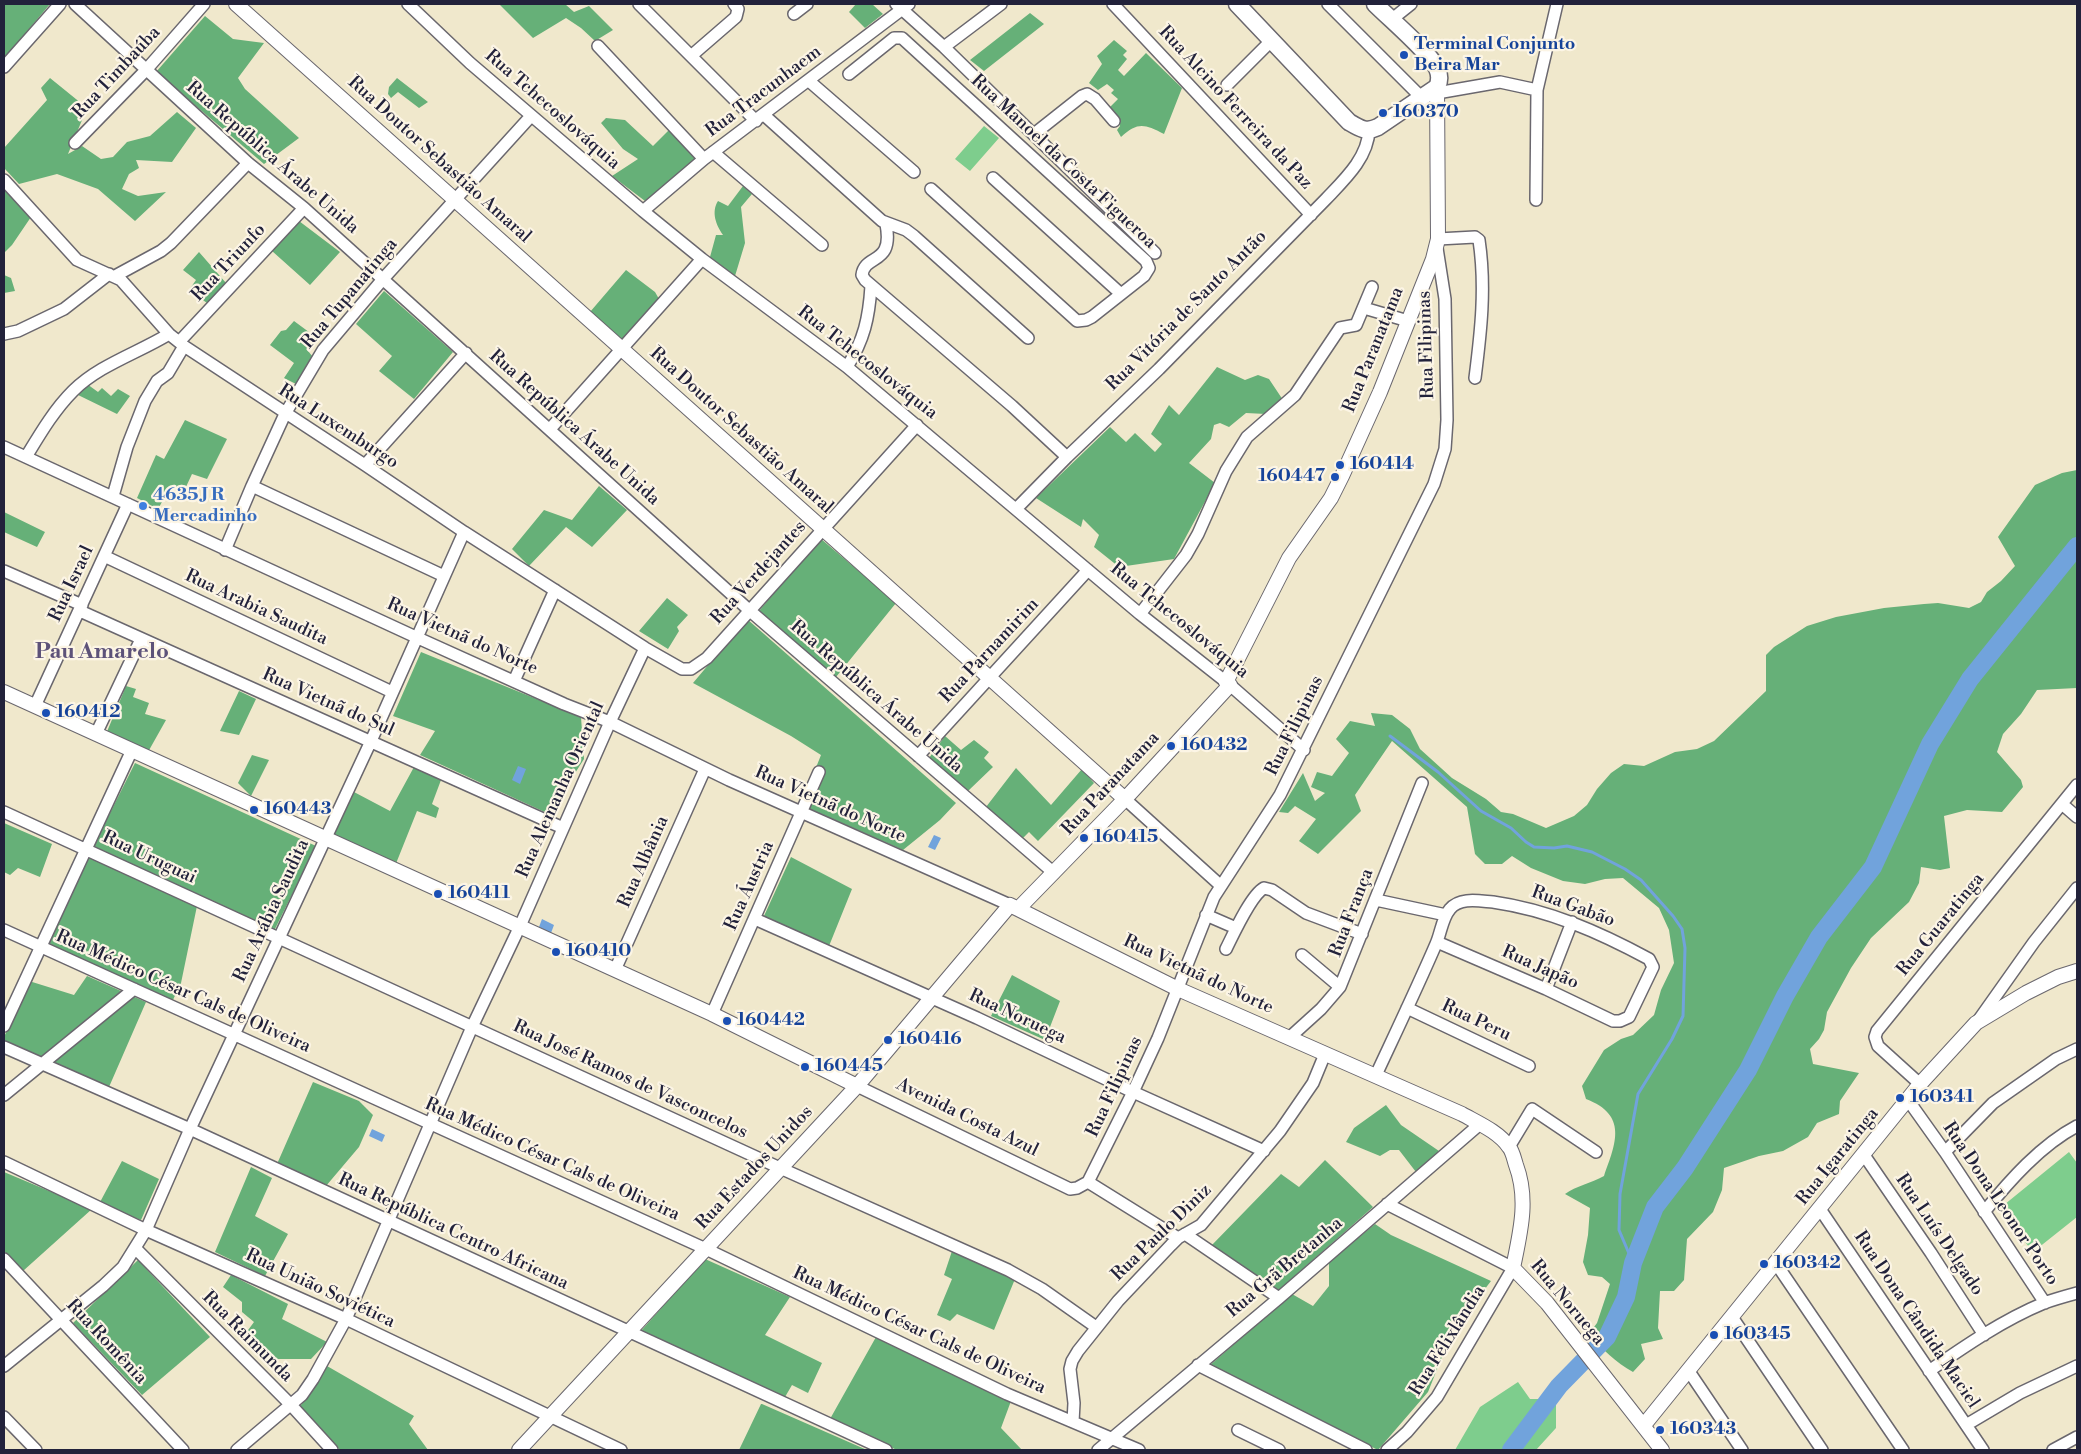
<!DOCTYPE html>
<html>
<head>
<meta charset="utf-8">
<style>
  body { margin:0 }
  #map { position:relative; width:2081px; height:1454px; overflow:hidden; background:#f0e8cc; font-family:"Libre Bodoni",serif }
  canvas { display:block }
  .frame { position:absolute; inset:0; border:5px solid #22223b; pointer-events:none }
</style>
</head>
<body>
<div id="map">
<canvas width="2081" height="1454"></canvas>
<div class="frame"></div>
</div>
<script>
const ctx = document.querySelector('canvas').getContext('2d');
ctx.lineJoin = 'round';
function fill(path, color) { ctx.fillStyle = color; ctx.fill(path, 'evenodd'); }
function trace(path, color, width, dash) { ctx.strokeStyle = color; ctx.lineWidth = width; ctx.lineCap = dash ? 'butt' : 'round'; ctx.setLineDash(dash || []); ctx.stroke(path); }
function write(font, color, halo, rows, align = 'center') {
  ctx.font = font + ' "Libre Bodoni",serif'; ctx.lineWidth = 4.5; ctx.setLineDash([]); ctx.textBaseline = 'middle'; ctx.strokeStyle = halo; ctx.fillStyle = color; for (const [text, x, y, turn = 0] of rows) {
    ctx.save(); ctx.translate(x, y); ctx.rotate((+turn || 0) * Math.PI / 180); ctx.textAlign = isNaN(turn) ? turn : align; if (halo) ctx.strokeText(text, 0, 0); ctx.fillText(text, 0, 0); ctx.restore();
  }
}
const green = new Path2D(`
  M984,126L999,138L970,171L955,159Z
  M2069,1152L2077,1163V1217L2033,1252L1999,1209Z
  M1595,1343L1556,1384V1428L1536,1450H1455L1480,1407L1518,1382L1530,1399H1546L1555,1384Z`);
const forest = new Path2D(`
  M4,4H50L4,59Z
  M499,4H565L574,12L589,6L613,30L595,41L581,28L566,18L533,38Z
  M856,4H872L883,14L865,28L849,12Z
  M1030,13L1044,24L984,71L970,60Z
  M205,16L233,39L264,43L238,78L245,89L299,138L264,164L156,72Z
  M1114,40L1127,51L1123,55L1127,59L1118,70L1124,76L1146,53L1182,88L1164,134C1144,124 1138,122 1121,137L1117,130L1120,126L1109,108L1118,99L1111,93L1114,90L1107,84L1098,90L1089,83L1102,64L1097,56Z
  M50,78L87,108L68,154L82,146L101,159L113,157L127,142L150,136L177,112L196,128L172,162L136,160L139,168L129,174L122,189L138,196L166,192L135,221L98,189L57,174L19,184L4,168V148L47,100L41,88Z
  M397,78L428,102L419,108L398,92L391,98L388,94L389,87Z
  M606,118L625,120L653,146L670,129L697,159L645,201L612,176L638,159L623,149L601,123Z
  M743,186L752,194L741,207L745,243L735,276L710,257L716,235H723C716,225 711,212 718,201L728,206Z
  M4,188L31,217L12,245L4,253Z
  M299,221L340,252L310,285L272,251Z
  M199,252L226,283L207,303L189,290L196,280L183,270Z
  M626,270L655,292L659,299L623,341L590,312Z
  M4,275L11,278L15,291L4,293Z
  M384,291L453,352L414,399L379,371L392,356L356,324Z
  M294,321L317,338L308,351L313,357L296,384L284,378L294,363L270,345L281,331L286,330Z
  M1217,367L1245,380L1258,375L1269,379L1283,400L1266,414L1246,413L1229,427L1220,423L1214,425L1211,439L1189,463L1215,483L1174,559L1119,567L1094,547L1099,535L1083,519L1081,527L1036,498L1110,427L1126,442L1135,433L1155,452L1162,444L1151,434L1169,405L1179,415Z
  M87,384L98,392L102,388L111,396L118,389L130,396L117,414L76,394Z
  M185,420L227,439L207,479L192,474L185,489L171,486L158,509L137,498L156,455L164,459Z
  M2077,470V688L2037,690L2021,714L2003,734L1997,752L2021,780L2023,787L2002,812L1967,810L1944,816L1950,868L1940,870L1921,867L1919,883L1909,902L1871,938L1851,968L1827,1012L1824,1030L1819,1039L1810,1049L1813,1064L1859,1073L1840,1101L1839,1114L1817,1123L1808,1137L1783,1151L1759,1156L1724,1168L1722,1190L1713,1212L1687,1239L1684,1280L1674,1291H1660L1658,1328L1663,1339L1641,1344L1645,1359L1633,1372C1616,1363 1602,1348 1588,1335L1597,1323L1610,1284L1602,1277L1588,1275L1583,1262L1588,1235L1590,1208L1565,1194C1576,1186 1591,1183 1604,1176C1616,1143 1628,1115 1586,1099L1582,1086L1604,1050L1621,1039L1633,1035L1654,1015L1661,990L1674,963L1669,930L1659,908L1623,878L1605,879L1585,884L1563,881L1531,868L1512,856L1502,864H1485L1475,854L1467,807L1392,741L1355,795L1361,811L1318,854L1299,841L1316,819L1295,806L1288,813L1279,812L1303,773L1315,801L1325,793L1311,787L1317,772L1332,776L1349,753L1336,739L1350,721L1375,726L1371,713L1392,715L1410,729L1420,749L1452,778L1486,799L1501,812L1513,814L1546,828L1574,816L1587,805L1597,789L1611,773L1624,764L1644,766L1675,752L1697,749L1714,741L1766,691V655L1774,647L1807,626L1836,617L1884,608L1924,604L1938,603L1969,608L1981,602L1987,592L2001,581L2015,566L1998,537L2035,485L2062,473Z
  M599,486L627,510L592,547L566,527L529,566L512,549L544,510L572,520Z
  M4,512L45,532L37,547L4,532Z
  M820,538L896,603L836,677L759,611Z
  M667,598L688,615L677,627L679,631L668,649L639,631Z
  M747,619L956,803L940,820L903,850L801,805L821,755L791,736L693,683Z
  M421,652L581,717L584,759L549,814L420,755L435,731L393,716Z
  M126,686L136,689L133,697L149,703L145,714L166,720L148,752L106,734Z
  M239,691L256,699L239,735L220,731Z
  M945,736L961,750L974,740L989,752L984,758L993,767L968,791L929,758Z
  M252,755L269,760L251,796L238,783Z
  M135,763L316,846L274,931L93,847Z
  M414,767L441,780L432,804L439,808L436,818L417,811L395,866L332,836L354,792L390,811Z
  M1016,768L1051,805L1082,769L1094,783L1038,841L1029,832L1023,838L986,807Z
  M4,823L52,844L40,877L18,868L10,875L4,872Z
  M89,856L197,906L181,983L172,1002L47,945Z
  M791,857L852,889L829,946L764,916Z
  M1012,975L1060,1001L1045,1040L991,1016Z
  M87,976L146,1002L109,1087L4,1041V1037L29,981L74,995Z
  M313,1082L359,1101L373,1115L359,1147L326,1186L277,1164Z
  M1386,1105L1401,1125L1439,1151L1416,1172L1399,1150H1390L1380,1156L1346,1142L1354,1128Z
  M1325,1160L1373,1207L1279,1290L1211,1246L1281,1174L1299,1187Z
  M122,1161L159,1179L141,1220L99,1204Z
  M251,1167L272,1178L255,1216L288,1234L265,1276L215,1252Z
  M4,1172L92,1209L23,1271L4,1251Z
  M1375,1224L1391,1235L1491,1281L1452,1332L1428,1392L1378,1450L1209,1366L1292,1294L1313,1306L1329,1286V1262Z
  M952,1251L1015,1279L994,1330L957,1314L950,1321L937,1315L952,1279L944,1275Z
  M705,1259L790,1297L765,1335L822,1363L808,1393L792,1385L785,1397L640,1332Z
  M138,1260L210,1337L142,1395L73,1323Z
  M231,1275L288,1304L282,1319L327,1342L311,1359H267L243,1337L254,1322L242,1312V1302L223,1287Z
  M876,1337L1011,1401L1001,1428L1022,1450H897L830,1419Z
  M327,1366L414,1416L409,1424L428,1450H340L299,1408Z
  M761,1404H762L867,1450H739Z`);
const water = new Path2D(`
  M518,766L526,769L520,784L512,780Z
  M934,835L941,838L935,850L928,847Z
  M542,919L554,925L551,933L539,927Z
  M372,1129L385,1135L382,1142L369,1136Z`);
const stream = new Path2D(`
  M1390,736L1438,772L1481,811L1511,828L1526,842L1534,847L1554,848L1567,846L1592,852L1625,869L1641,880L1673,916L1682,929L1685,948L1683,1016L1672,1039L1638,1094L1620,1194L1619,1230L1633,1263`);
const river = new Path2D(`
  M1511,1450L1559,1386L1607,1337L1626,1297L1633,1263L1655,1207L1685,1168L1748,1070L1785,996L1819,937L1873,867L1930,744L1970,679L2077,546`);
const minor = new Path2D(`
  M75,4L248,163L304,208L749,610L1054,873
  M408,4L470,63L643,211L702,259L847,367L1140,614L1230,685L1304,750
  M639,4L756,121
  M896,4L944,47L1155,253
  M1113,4L1311,215
  M1328,4L1421,97
  M794,14L807,4
  M1391,20L1411,4
  M598,46L704,159
  M944,47L1001,4
  M691,56L736,17L738,9L734,4
  M4,67L60,4
  M849,74L894,38H902L1146,261L1149,268L1144,276L1092,317L1086,320L1077,321L931,189
  M809,81L914,172
  M1227,85L1272,40
  M1437,93L1500,82L1537,90
  M764,115L882,221L906,230L914,236L1028,338
  M1034,134L1082,96L1087,94L1095,99L1114,121
  M75,143L146,70L204,4
  M713,152L822,245
  M993,178L1121,294
  M4,180L77,260L121,280L169,334L184,346L365,465L464,532L645,648L682,669H691L707,658L917,425
  M1536,200L1537,90L1557,4
  M643,211L704,159L909,4
  M886,224C894,266 865,253 862,275L865,280L1012,406L1067,457
  M1438,239L1475,237L1479,240C1486,287 1481,331 1475,378
  M115,276L161,251L171,243L248,163
  M1364,308L1408,321
  M4,334L18,331L64,309L109,274
  M179,342L304,208
  M847,367C864,340 869,318 871,286
  M550,429L702,259
  M4,447L418,638L564,704L610,722L729,780L1010,905
  M26,457C40,434 54,410 73,391C99,365 138,353 169,334
  M365,465L466,353
  M252,486L444,576
  M113,496L127,447L145,401L157,381L168,373L184,346
  M1016,509L1067,457L1159,369L1326,199C1344,180 1368,158 1369,130
  M225,550L252,486L285,414L323,350L383,279L531,116
  M104,556L392,692
  M4,571L82,605
  M80,611L563,828
  M1140,614L1186,555L1198,534L1226,471L1247,437L1295,395L1340,328L1356,325L1372,287
  M514,681L555,590
  M35,706L128,504
  M96,734L141,639
  M918,756L1088,570
  M1125,799L1220,885
  M2062,804L2077,817
  M4,812L780,1168L1008,1270L1042,1289L1096,1327
  M1376,900L1446,915
  M1206,915L1236,928
  M755,919L977,1018L1133,1092L1264,1151
  M4,930L706,1249L1007,1394L1139,1450
  M1226,949C1233,935 1251,895 1264,888L1272,890L1306,913L1362,934
  M1302,955L1340,987
  M615,970L705,769
  M1546,989L1572,922
  M1407,1008L1529,1066
  M712,1014L819,772
  M1978,1021L2034,942L2077,888
  M4,1026L132,750
  M1289,1038L1321,1009L1340,987L1422,783
  M4,1047L190,1129L886,1450
  M1376,1075C1396,1032 1417,988 1436,944C1441,933 1442,918 1450,909C1460,897 1479,901 1493,902C1549,910 1599,932 1649,959L1653,967L1629,1017L1620,1021H1613L1546,989L1437,942
  M1920,1084L1878,1046L1875,1037L1877,1031L2077,785
  M857,1086L1070,1189L1077,1188L1088,1182L1133,1092L1158,1038L1214,897L1280,795L1434,484L1445,449L1447,420L1445,299L1437,248
  M4,1095L134,989
  M1908,1100L1945,1152L2045,1303
  M1509,1147L1532,1109L1596,1152
  M1945,1152L1993,1103L2056,1059L2077,1049
  M1864,1155L1931,1253L1984,1335
  M4,1162L146,1230L346,1319L621,1450
  M1088,1182L1178,1238
  M1387,1204L1513,1268L1437,1397L1407,1432L1387,1450
  M1820,1209L1983,1450
  M1984,1212C2010,1180 2041,1145 2077,1126
  M1185,1234L1279,1298
  M136,1249L291,1405L332,1450
  M4,1259L183,1450
  M1775,1262L1903,1450
  M1732,1317L1822,1450
  M1198,1365L1366,1450
  M4,1366L103,1286L123,1267L146,1230L190,1129L371,741L464,532
  M1688,1370L1742,1450
  M1929,1371C1965,1346 2003,1320 2044,1303C2055,1299 2066,1296 2077,1293
  M4,1417L36,1450
  M1073,1422L1074,1403L1070,1369L1072,1361L1078,1351L1118,1301L1171,1245L1178,1238L1201,1225L1280,1131L1313,1083L1325,1054
  M1966,1425L2020,1393L2077,1366
  M1238,1430L1279,1450
  M237,1450L302,1395L313,1379L346,1319L472,1027L520,926L610,722L645,648
  M1098,1450L1279,1298L1480,1124
  M2053,1450L2077,1437`);
const tertiary = new Path2D(`
  M236,4L1125,799
  M1226,682L1289,558L1331,498L1342,476L1380,392L1433,259L1438,239L1437,87
  M4,692L712,1014L857,1086
  M1018,909L1125,799L1230,685
  M1644,1425L1920,1084L1976,1023L2026,993L2058,977L2077,971
  M519,1450L857,1086L1010,905L1178,989L1462,1114C1478,1123 1499,1132 1509,1147C1513,1152 1514,1159 1516,1165C1529,1200 1520,1233 1513,1268L1547,1303L1662,1450`);
const secondary = new Path2D(`
  M1237,4L1349,122C1359,128 1366,133 1378,127L1437,87C1440,81 1440,75 1437,68C1428,51 1390,19 1375,4`);
const markers = [
  [1404,55,5,"#1a4fb4"],
  [1383,113,5,"#1a4fb4"],
  [1340,465,5,"#1a4fb4"],
  [1335,477,5,"#1a4fb4"],
  [143,506,5,"#3f7fe0"],
  [46,713,5,"#1a4fb4"],
  [1171,746,5,"#1a4fb4"],
  [254,810,5,"#1a4fb4"],
  [1084,838,5,"#1a4fb4"],
  [438,894,5,"#1a4fb4"],
  [556,952,5,"#1a4fb4"],
  [727,1021,5,"#1a4fb4"],
  [888,1040,5,"#1a4fb4"],
  [805,1067,5,"#1a4fb4"],
  [1900,1098,5,"#1a4fb4"],
  [1764,1264,5,"#1a4fb4"],
  [1714,1335,5,"#1a4fb4"],
  [1660,1430,5,"#1a4fb4"]
];
const transitNames = [
  ["Terminal Conjunto",1414,45],
  ["Beira Mar",1414,66],
  ["160370",1393,113],
  ["160414",1350,465],
  ["160447",1325,477,"right"],
  ["160412",56,713],
  ["160432",1181,746],
  ["160443",264,810],
  ["160415",1094,838],
  ["160411",448,894],
  ["160410",566,952],
  ["160442",737,1021],
  ["160416",898,1040],
  ["160445",815,1067],
  ["160341",1910,1098],
  ["160342",1774,1264],
  ["160345",1724,1335],
  ["160343",1670,1430]
];
const streetNames = [
  ["Rua Timbaúba",117,73,-47],
  ["Rua Tracunhaem",764,92,-37],
  ["Rua Alcino Ferreira da Paz",1235,108,47],
  ["Rua Tchecoslováquia",552,110,41],
  ["Rua República Árabe Unida",272,158,41],
  ["Rua Doutor Sebastião Amaral",439,160,42],
  ["Rua Manoel da Costa Figueroa",1063,162,43],
  ["Rua Triunfo",229,263,-47],
  ["Rua Tupanatinga",350,294,-50],
  ["Rua Vitória de Santo Antão",1187,311,-45],
  ["Rua Filipinas",1427,345,-92],
  ["Rua Paranatama",1374,350,-68],
  ["Rua Tchecoslováquia",867,363,38],
  ["Rua Luxemburgo",338,427,33],
  ["Rua República Árabe Unida",574,428,42],
  ["Rua Doutor Sebastião Amaral",741,431,42],
  ["Rua Verdejantes",759,573,-48],
  ["Rua Israel",72,584,-65],
  ["Rua Arabia Saudita",256,608,25],
  ["Rua Tchecoslováquia",1179,621,39],
  ["Rua Vietnã do Norte",462,637,24],
  ["Rua Parnamirim",990,651,-47],
  ["Rua República Árabe Unida",876,697,41],
  ["Rua Vietnã do Sul",328,703,24],
  ["Rua Filipinas",1295,726,-64],
  ["Rua Paranatama",1111,784,-47],
  ["Rua Alemanha Oriental",561,790,-66],
  ["Rua Vietnã do Norte",830,805,24],
  ["Rua Uruguai",149,858,25],
  ["Rua Albânia",644,862,-66],
  ["Rua Áustria",750,886,-66],
  ["Rua Gabão",1573,907,20],
  ["Rua Arábia Saudita",272,911,-65],
  ["Rua França",1352,913,-69],
  ["Rua Guaratinga",1941,925,-51],
  ["Rua Japão",1540,968,24],
  ["Rua Vietnã do Norte",1198,975,25],
  ["Rua Médico César Cals de Oliveira",183,992,24],
  ["Rua Noruega",1017,1017,25],
  ["Rua Peru",1476,1021,25],
  ["Rua José Ramos de Vasconcelos",630,1080,25],
  ["Rua Filipinas",1115,1087,-65],
  ["Avenida Costa Azul",967,1118,26],
  ["Rua Igaratinga",1838,1157,-51],
  ["Rua Médico César Cals de Oliveira",552,1160,24],
  ["Rua Estados Unidos",755,1168,-47],
  ["Rua Dona Leonor Porto",2000,1204,56],
  ["Rua República Centro Africana",453,1232,25],
  ["Rua Paulo Diniz",1162,1233,-44],
  ["Rua Luís Delgado",1939,1235,56],
  ["Rua Grã Bretanha",1285,1268,-40],
  ["Rua União Soviética",320,1289,25],
  ["Rua Noruega",1567,1303,50],
  ["Rua Dona Cândida Maciel",1916,1320,56],
  ["Rua Médico César Cals de Oliveira",919,1331,25],
  ["Rua Raimunda",247,1337,45],
  ["Rua Félixlândia",1448,1341,-58],
  ["Rua Romênia",106,1342,47]
];
const shopNames = [
  ["4635 J R",153,496],
  ["Mercadinho",153,517]
];
const districtNames = [
  ["Pau Amarelo",102,653]
];
fill(green, '#7ecd8d');
fill(forest, '#66b078');
fill(water, '#71a3dc');
trace(stream, '#71a3dc', 3);
trace(river, '#71a3dc', 18);
trace(minor, '#6a676e', 14);
trace(tertiary, '#6a676e', 16);
trace(secondary, '#6a676e', 19);
trace(minor, '#fff', 11);
trace(tertiary, '#fff', 14);
trace(secondary, '#fff', 16);
for (const [x, y, r, color] of markers) { const dot = new Path2D(); dot.arc(x, y, r, 0, 2 * Math.PI); ctx.fillStyle = color; ctx.fill(dot); trace(dot, '#fcf5e5', 2); }
write('bold 18px', '#164399', '#fcf5e5', transitNames, 'left');
write('18px', '#22223b', '#fcf5e5', streetNames);
write('bold 18px', '#366cbe', '#fcf5e5', shopNames, 'left');
write('bold 22px', '#5d5279', '#fcf5e5', districtNames);
</script>
</body>
</html>
